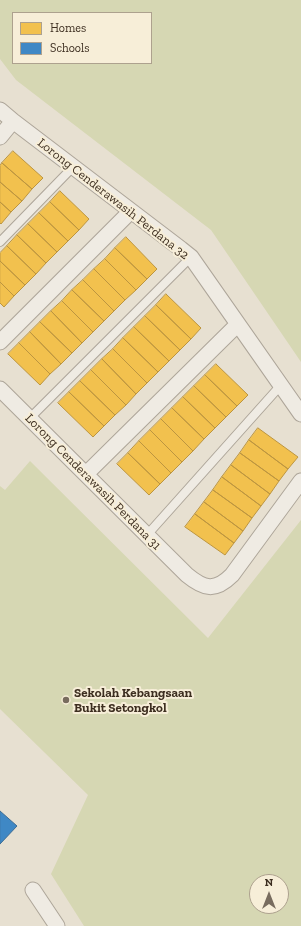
<!DOCTYPE html>
<html>
<head>
<meta charset="utf-8">
<style>
  body { margin:0 }
  #map { position:relative; width:301px; height:926px; overflow:hidden; background:#e7e0d1; font-family:"Zilla Slab",serif }
  canvas { display:block }
  .legend { position:absolute; left:12px; top:12px; width:140px; height:52px; box-sizing:border-box; background:#f7eed8; border:1px solid #ada18e; margin:0; padding:5px 7px; list-style:none; font-size:12px; color:#3d2e20 }
  .legend li { display:flex; align-items:center; gap:8px; height:20px }
  .legend b { width:20px; border:1px solid #ada18e }
  .north { position:absolute; left:249px; top:874px; width:40px; height:40px; box-sizing:border-box; background:#f7eed8; border:1px solid #ada18e; border-radius:50%; rotate:0deg; font-size:11px; font-weight:700; line-height:16px; text-align:center; color:#3d2e20 }
  .north::after { content:''; display:block; margin:auto; width:14px; height:18px; background:#786c5e; clip-path:polygon(50% 0,100% 100%,50% 72%,0 100%) }
</style>
</head>
<body>
<div id="map">
<canvas width="301" height="926"></canvas>
<ul class="legend">
<li><b style="height:11px;background:#f2c14e"></b>Homes</li>
<li><b style="height:11px;background:#3f88c5"></b>Schools</li>
</ul>
<div class="north">N</div>
</div>
<script>
const ctx = document.querySelector('canvas').getContext('2d');
ctx.lineJoin = 'round';
function fill(path, color) { ctx.fillStyle = color; ctx.fill(path, 'evenodd'); }
function trace(path, color, width, dash) { ctx.strokeStyle = color; ctx.lineWidth = width; ctx.lineCap = dash ? 'butt' : 'round'; ctx.setLineDash(dash || []); ctx.stroke(path); }
function write(font, color, halo, rows, align = 'center') {
  ctx.font = font + ' "Zilla Slab",serif'; ctx.lineWidth = 4; ctx.setLineDash([]); ctx.textBaseline = 'middle'; ctx.strokeStyle = halo; ctx.fillStyle = color; for (const [text, x, y, turn = 0] of rows) {
    ctx.save(); ctx.translate(x, y); ctx.rotate((+turn || 0) * Math.PI / 180); ctx.textAlign = isNaN(turn) ? turn : align; if (halo) ctx.strokeText(text, 0, 0); ctx.fillText(text, 0, 0); ctx.restore();
  }
}
const green = new Path2D(`
  M0,0H301V362L211,230L16,80L0,59ZM13,13H151V63H13Z
  M30,461L208,638L301,520V926H84L51,874L88,795L0,709V486L5,490ZM257,882H281V906H257Z`);
const homes = new Path2D(`
  M13,151L43,178L32,189L2,163Z
  M2,163L32,189L22,201L0,182V166Z
  M0,182L22,201L11,212L0,202Z
  M60,191L89,219L79,230L50,202Z
  M0,202L11,212L1,224L0,223Z
  M50,202L79,230L68,241L39,213Z
  M39,213L68,241L57,252L28,224Z
  M28,224L57,252L46,263L17,235Z
  M17,235L46,263L36,274L7,246Z
  M126,237L157,269L147,279L115,248Z
  M7,246L36,274L25,285L0,261V253Z
  M115,248L147,279L136,290L105,259Z
  M105,259L136,290L125,300L94,269Z
  M0,261L25,285L14,296L0,282Z
  M94,269L125,300L114,311L83,280Z
  M83,280L114,311L104,321L72,290Z
  M0,282L14,296L4,307L0,303Z
  M72,290L104,321L93,332L62,301Z
  M166,294L201,328L191,339L156,305Z
  M62,301L93,332L82,343L51,311Z
  M156,305L191,339L180,350L145,316Z
  M51,311L82,343L72,353L40,322Z
  M145,316L180,350L169,361L134,327Z
  M40,322L72,353L61,364L30,332Z
  M134,327L169,361L158,372L123,338Z
  M30,332L61,364L50,374L19,343Z
  M123,338L158,372L147,383L113,349Z
  M19,343L50,374L40,385L8,354Z
  M113,349L147,383L136,394L102,359Z
  M102,359L136,394L126,405L91,370Z
  M216,364L248,395L237,406L205,375Z
  M91,370L126,405L115,415L80,381Z
  M205,375L237,406L226,417L194,386Z
  M80,381L115,415L104,426L69,392Z
  M194,386L226,417L215,428L183,397Z
  M69,392L104,426L93,437L58,403Z
  M183,397L215,428L204,439L172,408Z
  M172,408L204,439L193,451L161,419Z
  M161,419L193,451L182,462L150,430Z
  M258,428L298,457L288,469L249,440Z
  M150,430L182,462L171,473L139,441Z
  M249,440L288,469L279,481L240,453Z
  M139,441L171,473L160,484L128,453Z
  M128,453L160,484L149,495L117,464Z
  M240,453L279,481L270,494L231,465Z
  M231,465L270,494L261,506L222,477Z
  M222,477L261,506L252,518L213,490Z
  M213,490L252,518L243,531L204,502Z
  M204,502L243,531L234,543L195,514Z
  M195,514L234,543L225,555L185,527Z`);
const schools = new Path2D(`
  M0,811L17,826L0,844Z`);
const lane = new Path2D(`
  M0,242L73,167
  M30,418L191,257
  M147,535L281,385`);
const street = new Path2D(`
  M0,110L13,121L181,249L191,257L301,414
  M0,137L13,121
  M0,342L131,211
  M0,389L187,575C204,589 215,592 232,575L301,481
  M86,474L238,324
  M33,890L57,926`);
const markers = [
  [66,700,4,"#786c5e"]
];
const streetNames = [
  ["Lorong Cenderawasih Perdana 32",113,199,38],
  ["Lorong Cenderawasih Perdana 31",93,482,45]
];
const poiNames = [
  ["Sekolah Kebangsaan",74,693],
  ["Bukit Setongkol",74,708]
];
fill(green, '#d6d7b3');
fill(homes, '#f2c14e');
trace(homes, '#bc9540', 1);
fill(schools, '#3f88c5');
trace(schools, '#3e6d94', 1);
trace(lane, '#ada599', 10);
trace(street, '#ada599', 17);
trace(lane, '#efebe3', 8);
trace(street, '#efebe3', 15);
for (const [x, y, r, color] of markers) { const dot = new Path2D(); dot.arc(x, y, r, 0, 2 * Math.PI); ctx.fillStyle = color; ctx.fill(dot); trace(dot, '#f7eed8', 1.5); }
write('13px', '#3d2e20', '#f7eed8', streetNames);
write('bold 13px', '#3d2e20', '#f7eed8', poiNames, 'left');
</script>
</body>
</html>
